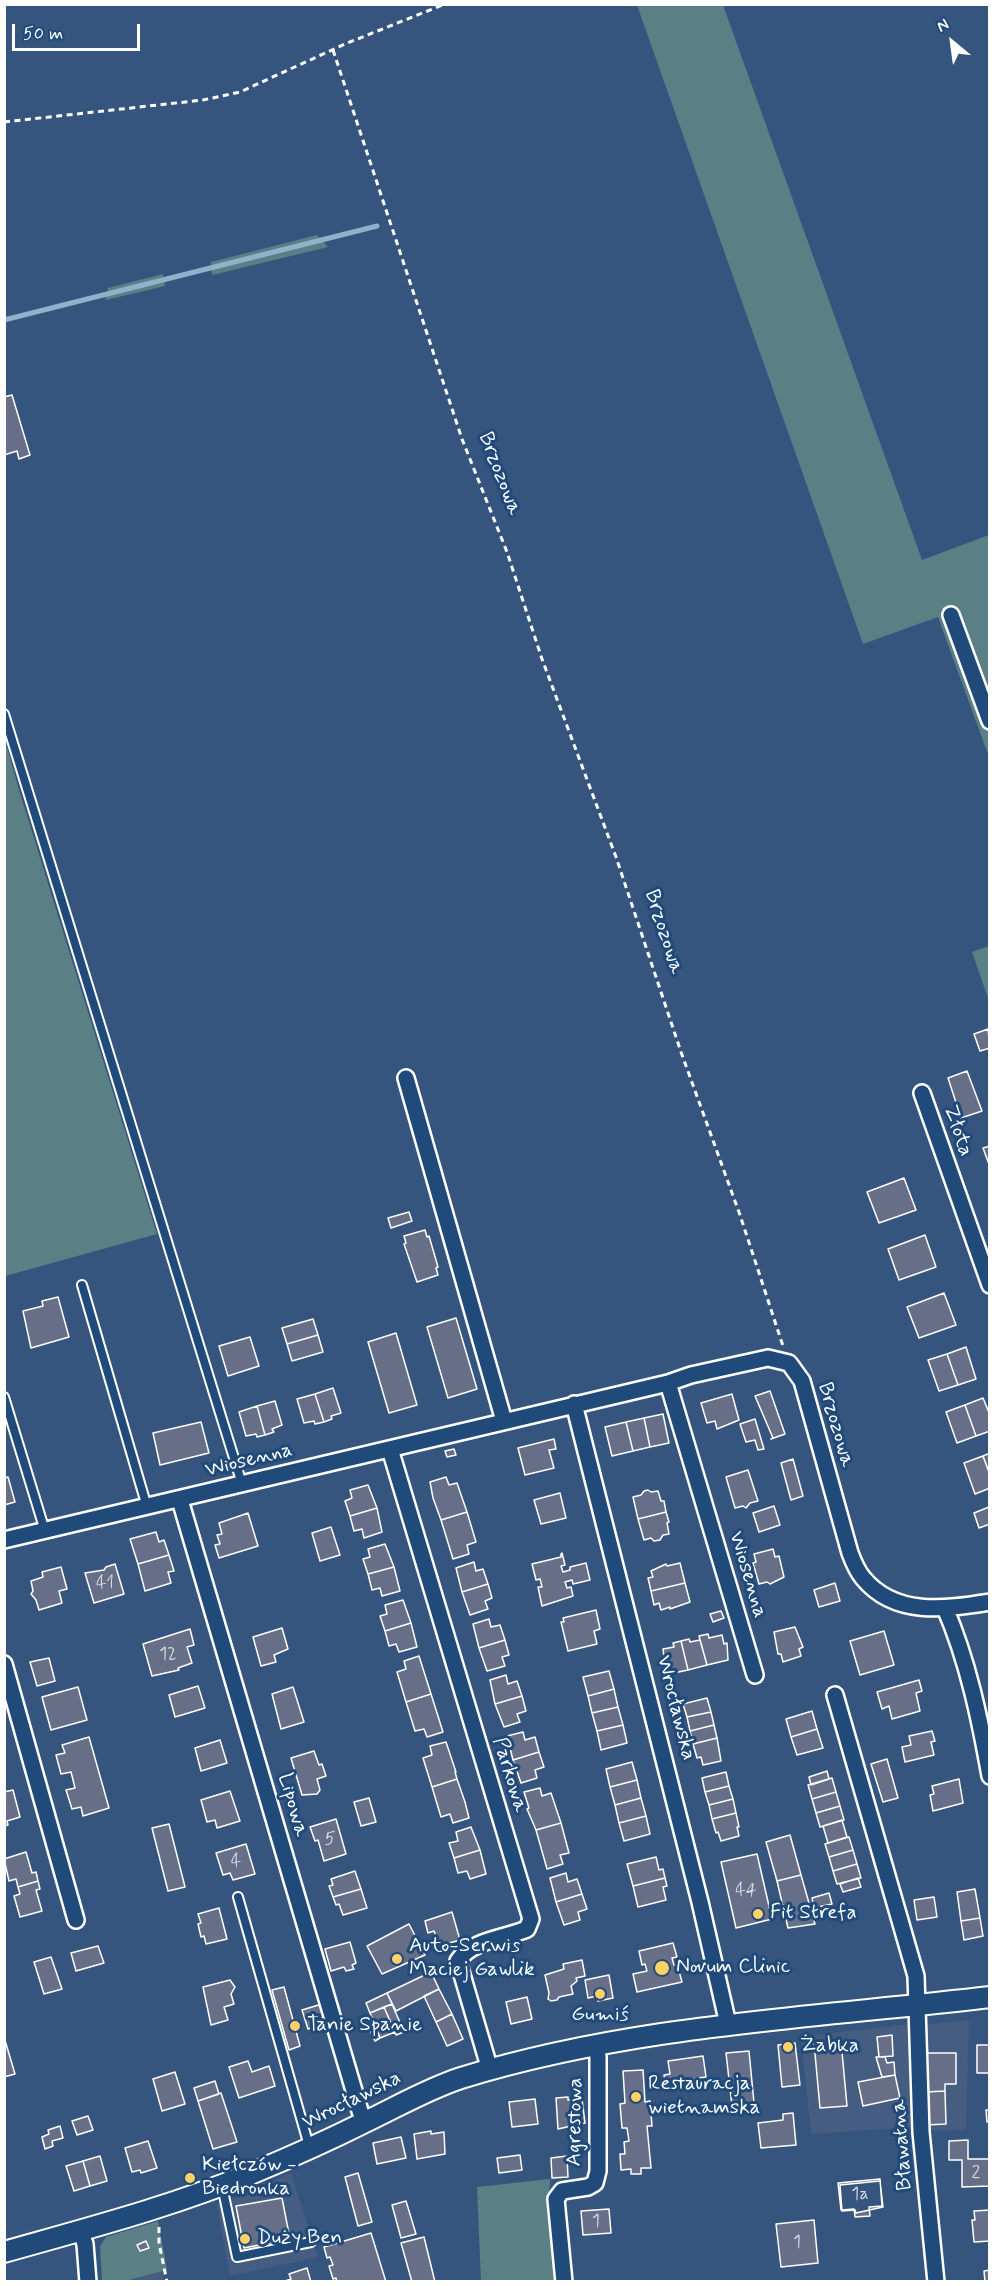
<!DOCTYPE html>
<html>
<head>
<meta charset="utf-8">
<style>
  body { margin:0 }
  #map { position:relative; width:994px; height:2286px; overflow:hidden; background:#35557e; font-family:Mynerve,sans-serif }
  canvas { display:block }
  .frame { position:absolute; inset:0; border:6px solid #fff; pointer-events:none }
  .north { position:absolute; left:922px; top:12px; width:60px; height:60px; -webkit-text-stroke:4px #1f4a7a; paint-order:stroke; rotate:331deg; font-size:16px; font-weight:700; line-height:24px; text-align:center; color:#fff }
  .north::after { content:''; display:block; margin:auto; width:21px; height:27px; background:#fff; clip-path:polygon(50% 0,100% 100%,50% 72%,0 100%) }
  .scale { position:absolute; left:12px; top:24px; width:128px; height:27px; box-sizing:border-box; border:3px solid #fff; border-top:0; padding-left:8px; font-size:18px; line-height:21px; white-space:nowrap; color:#fff; -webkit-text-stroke:4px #1f4a7a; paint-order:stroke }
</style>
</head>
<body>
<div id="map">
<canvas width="994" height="2286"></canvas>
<div class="frame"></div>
<div class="north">N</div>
<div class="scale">50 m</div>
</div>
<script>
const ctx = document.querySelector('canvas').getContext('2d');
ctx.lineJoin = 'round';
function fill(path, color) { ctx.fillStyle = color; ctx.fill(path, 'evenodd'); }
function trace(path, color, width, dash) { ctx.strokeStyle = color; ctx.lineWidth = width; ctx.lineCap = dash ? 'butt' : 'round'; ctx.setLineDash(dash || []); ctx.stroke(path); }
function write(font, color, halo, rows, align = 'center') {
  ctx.font = font + ' Mynerve,sans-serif'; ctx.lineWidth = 6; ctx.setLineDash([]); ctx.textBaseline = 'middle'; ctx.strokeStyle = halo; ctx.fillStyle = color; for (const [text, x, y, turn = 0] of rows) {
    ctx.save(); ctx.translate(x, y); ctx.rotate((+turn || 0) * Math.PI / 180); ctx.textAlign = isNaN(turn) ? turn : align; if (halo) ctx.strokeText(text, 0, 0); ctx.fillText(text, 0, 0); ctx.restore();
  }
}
const built = new Path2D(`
  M969,2020L966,2130L927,2131L918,2025Z
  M909,2024L916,2127L811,2134L801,2037Z
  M291,2173L318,2257L230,2276L217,2206Z
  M162,2271L165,2281L125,2282Z`);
const green = new Path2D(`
  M637,5H723L922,560L989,535V757L938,617L863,644Z
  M317,235L328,247L212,275L211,262Z
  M163,274L165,286L106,300L108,288Z
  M4,736L19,790L157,1234L5,1276Z
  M989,946H990L989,1001L972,952Z
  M550,2179L549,2203L557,2281H481L477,2187Z
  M158,2221L167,2270L125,2281H102L100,2246L106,2237Z`);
const stream = new Path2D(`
  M4,320L377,226`);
const building = new Path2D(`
  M12,395L30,455L19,459L17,451L4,455V397Z
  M988,1029L990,1048L980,1051L974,1034Z
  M967,1071L982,1111L961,1118L948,1078Z
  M990,1146V1167L983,1148Z
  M904,1178L916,1210L879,1223L867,1192Z
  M409,1212L412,1221L391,1228L388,1218Z
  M425,1230L427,1237L429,1236L438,1267L436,1268L438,1275L417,1282L404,1244L406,1243L404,1236Z
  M925,1235L936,1267L899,1280L888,1249Z
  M944,1293L956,1325L919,1338L907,1307Z
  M58,1297L69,1337L31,1348L23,1311L43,1306L42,1301Z
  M456,1318L477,1389L448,1398L427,1327Z
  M313,1319L318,1335L287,1344L282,1328Z
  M396,1333L417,1405L389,1413L368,1342Z
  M318,1335L323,1352L292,1361L287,1344Z
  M250,1337L259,1366L228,1376L219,1346Z
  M966,1347L976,1379L958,1385L947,1354Z
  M947,1354L958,1385L939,1391L928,1360Z
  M333,1388L341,1413L331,1416L332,1419L324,1422L315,1394Z
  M770,1391L785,1434L771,1439L773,1438L755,1396Z
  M315,1394L324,1422L315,1424L314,1421L304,1423L297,1399Z
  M732,1394L739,1420L717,1429L715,1421L707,1423L701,1403Z
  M983,1398L990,1415V1431L976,1436L965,1405Z
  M275,1401L282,1425L272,1429L274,1432L265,1435L257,1406Z
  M965,1405L976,1436L957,1443L946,1412Z
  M257,1406L265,1435L257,1437L256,1434L246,1436L239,1412Z
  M663,1414L669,1443L650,1447L644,1418Z
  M644,1418L650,1447L633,1451L626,1422Z
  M755,1419L764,1449L758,1450L755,1440L746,1442L740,1424Z
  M201,1422L209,1453L160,1465L153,1433Z
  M626,1422L633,1451L612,1456L605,1427Z
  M554,1439L556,1449L549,1450L554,1468L525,1475L518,1448Z
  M454,1449L456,1455L447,1457L445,1451Z
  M990,1453V1475L983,1456Z
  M983,1456L990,1475V1488L975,1494L964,1463Z
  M793,1459L803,1496L791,1500L781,1463Z
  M748,1470L758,1501L750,1503L746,1508L743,1506L735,1508L726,1477Z
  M8,1477L15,1502L4,1505V1478Z
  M446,1477L449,1485L457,1483L467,1512L441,1520L433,1498L430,1482Z
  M368,1485L377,1508L350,1516L345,1501L352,1498L350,1490Z
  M648,1490L651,1492L658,1491L661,1501H664L666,1512L638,1519L633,1497L641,1495L644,1491Z
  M560,1493L566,1518L541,1524L534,1500Z
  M774,1506L780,1525L759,1532L753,1513Z
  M989,1507L990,1524L979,1528L974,1513Z
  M377,1508L382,1532L364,1538L362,1529L354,1531L350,1516Z
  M467,1512L476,1542L467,1545L469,1554L453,1559L441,1520Z
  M666,1512L669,1522L667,1523L669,1534L663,1535L660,1540L654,1541L651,1538L644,1540L638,1519Z
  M248,1513L258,1546L219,1558L215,1545L220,1544L217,1535L222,1534L219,1523Z
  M331,1527L340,1555L320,1561L312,1533Z
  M156,1532L159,1542L164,1540L169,1555L138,1564L130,1539Z
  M385,1544L394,1567L368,1574L363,1559L370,1557L368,1549Z
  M773,1549L775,1557L779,1556L784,1577L770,1584L767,1582L759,1584L753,1563L756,1562L754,1554Z
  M562,1553L565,1565L561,1566L563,1572L570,1570V1567L586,1563L590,1580L573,1584L572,1580L565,1582L567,1588L571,1587L573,1596L542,1606L538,1587H542L540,1579L536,1580L532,1564L561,1557V1554Z
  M169,1555L174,1571L168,1572L171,1583L145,1591L138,1564Z
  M474,1562L476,1571L483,1569L488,1584L462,1592L456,1568Z
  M680,1563L685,1583L651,1591L648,1578L653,1577L651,1571L666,1564L667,1566Z
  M115,1564L124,1594L94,1603L85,1573L104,1570L106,1567Z
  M61,1567L67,1589L59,1591L62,1603L39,1610L36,1600L31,1594L33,1591L31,1581L43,1577L42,1572Z
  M394,1567L400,1591L382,1596L380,1588L372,1590L368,1574Z
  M685,1583L690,1602L670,1609V1607L661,1610L659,1603L654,1605L651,1591Z
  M835,1583L840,1601L819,1607L814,1590Z
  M488,1584L492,1598L485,1601L488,1609L470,1615L462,1592Z
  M403,1600L411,1623L385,1631L380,1616L387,1614L385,1605Z
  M596,1610L600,1629L594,1631L597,1644L568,1651L561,1622H564L563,1618Z
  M721,1611L724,1618L713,1622L710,1614Z
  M489,1619L491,1627L500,1625L505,1640L479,1648L473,1624Z
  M411,1623L417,1647L399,1652L396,1644L389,1646L385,1631Z
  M795,1627L803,1647L799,1649L801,1656L783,1662L781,1654H778L774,1632Z
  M282,1628L288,1649L274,1655L276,1662L261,1666L253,1637Z
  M190,1629L194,1645L187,1647L192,1663L178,1668L179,1670L152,1676L143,1644Z
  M884,1631L894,1665L860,1675L850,1641Z
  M708,1634L709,1638L722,1635L724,1644L727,1643L728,1660L707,1665L699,1636Z
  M689,1639L690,1642L700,1640L707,1665L688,1670L681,1641Z
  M505,1640L509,1655L502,1657L505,1666L487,1671L479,1648Z
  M681,1641L688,1670L669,1674L667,1665L665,1666L663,1649L674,1647L673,1643Z
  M419,1656L431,1694L406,1702L397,1672L406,1669L404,1661Z
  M49,1658L55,1681L37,1686L30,1662Z
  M609,1671L614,1689L588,1696L583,1677Z
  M506,1675L508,1684L517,1681L522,1696L495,1704L490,1680Z
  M919,1680L922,1691L916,1693L920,1711L892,1719L889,1706L882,1709L877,1692Z
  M198,1686L205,1708L175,1717L169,1695Z
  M78,1687L87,1720L51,1730L42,1697Z
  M293,1687L304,1722L281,1729L272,1694Z
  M614,1689L618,1707L592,1713L588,1696Z
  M431,1694L443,1732L427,1737L424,1729L415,1731L406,1702Z
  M522,1696L526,1711L517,1714L520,1722L504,1727L495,1704Z
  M707,1698L711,1712L687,1717L683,1704Z
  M618,1707L623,1725L597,1731L592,1713Z
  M812,1711L817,1729L791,1737L786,1719Z
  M711,1712L714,1725L690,1731L687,1717Z
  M623,1725L627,1743L601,1750L597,1731Z
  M714,1725L717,1738L693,1744L690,1731Z
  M817,1729L823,1748L797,1755L791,1737Z
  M932,1731L935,1741L931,1742L934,1755L905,1762L902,1747L911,1745L909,1736Z
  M523,1732L525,1740L535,1737L539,1752L513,1760L507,1736Z
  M89,1737L109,1808L83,1816L81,1807L72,1809L66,1790L75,1788L71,1772L61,1774L56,1755L65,1753L62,1745Z
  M717,1738L721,1761L703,1765L701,1757L697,1758L693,1744Z
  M220,1740L227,1763L201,1771L195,1748Z
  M446,1742L456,1772H455L457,1779L432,1787L423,1758L432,1755L430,1746Z
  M314,1751L319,1765L322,1764L326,1776L317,1779L320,1790L317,1794L302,1795L291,1758Z
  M539,1752L544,1767L535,1770L537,1778L521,1783L513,1760Z
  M887,1759L898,1798L883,1802L871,1764Z
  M632,1762L637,1780L610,1787L606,1769Z
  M827,1771L829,1779L811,1785L809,1777Z
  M726,1772L729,1786L705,1792L702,1778Z
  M832,1778L836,1792L812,1799L808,1785Z
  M457,1779L465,1802L469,1818L453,1823L450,1814L441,1817L432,1787Z
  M959,1779L963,1803L933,1811L930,1795L934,1794L932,1786Z
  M637,1780L641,1798L615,1805L610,1787Z
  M729,1786L733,1799L709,1805L705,1792Z
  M540,1788L542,1796L551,1793L561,1823L536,1830L527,1809L529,1808L524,1792Z
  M13,1790L20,1817L7,1821L8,1825L4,1826V1792Z
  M230,1791L240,1821L217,1828L215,1820L207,1822L201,1800Z
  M836,1792L840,1806L816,1813L812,1799Z
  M369,1798L376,1822L361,1826L354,1802Z
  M641,1798L646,1816L619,1823L615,1805Z
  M733,1799L736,1813L712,1819L709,1805Z
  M840,1806L844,1820L820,1827L816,1813Z
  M736,1813L739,1827H737L739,1836L721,1841L718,1832L716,1833L712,1819Z
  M646,1816L650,1834L624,1841L619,1823Z
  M336,1819L346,1854L324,1861L318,1840L315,1841L310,1827Z
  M842,1820L847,1837L828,1843L823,1826Z
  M561,1823L569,1853L560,1855L563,1864L547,1869L536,1830Z
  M169,1824L185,1887L168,1891L152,1828Z
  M471,1827L480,1850L454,1858L449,1843L458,1841L456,1832Z
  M790,1835L801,1875L777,1881L766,1842Z
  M849,1837L853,1850L829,1857L825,1844Z
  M246,1844L255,1874L233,1880L230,1873L223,1875L216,1853Z
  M480,1850L486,1874L470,1879L467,1871L458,1873L454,1858Z
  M853,1850L857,1864L833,1871L829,1857Z
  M26,1852L32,1873L36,1872L38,1881L18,1887L16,1879L9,1881L4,1859Z
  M757,1854L772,1919L736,1928L721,1862Z
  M656,1857L659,1870L663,1869L665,1878L633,1886L627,1864Z
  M857,1864L861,1878L837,1884L833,1871Z
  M355,1871L361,1889L333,1897L329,1886L333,1885L331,1879Z
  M566,1873L568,1882L577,1879L582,1894L556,1902L550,1878Z
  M801,1875L815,1924L788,1928L777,1881Z
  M665,1878L667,1886L663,1887L666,1900L638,1907L633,1886Z
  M858,1878L861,1887L843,1892L840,1884Z
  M38,1881L40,1889L36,1890L42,1911L20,1917L14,1896L20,1894L18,1887Z
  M361,1889L367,1908L343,1915L339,1904L336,1905L333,1897Z
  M975,1889L980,1918L961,1921L957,1892Z
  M829,1893L832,1904L814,1908L812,1898Z
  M582,1894L587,1909L578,1912L580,1920L564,1925L556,1902Z
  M934,1897L937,1917L917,1920L914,1900Z
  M219,1908L227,1939L206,1944L204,1936L201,1937L198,1924L201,1923L198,1914Z
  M452,1912L460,1940L439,1946L434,1931L428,1933L425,1921Z
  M980,1918L983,1936L964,1940L961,1921Z
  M409,1924L425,1955L382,1974L367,1946Z
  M350,1942L356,1963L352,1965L354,1969L346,1971L344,1967L331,1971L325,1949Z
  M673,1943L677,1957L672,1958L674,1965L677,1964L682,1982L637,1992L633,1974L647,1971L645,1964L642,1965L639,1951Z
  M98,1946L104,1963L76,1971L71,1953Z
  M51,1957L62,1989L44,1994L34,1962Z
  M582,1960L585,1976L576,1978L577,1981L571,1986L573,1994L559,1997L557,2000L551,2001L548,1999L549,1993L545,1975L564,1969L563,1964Z
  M431,1972L439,1989L396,2011L387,1993Z
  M609,1975L613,1998L598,2001L597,1996L588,1998L585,1980Z
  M230,1980L235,1987L231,1994L234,2004L224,2007L228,2020L211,2025L203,1987Z
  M284,1987L300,2046L289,2050L272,1990Z
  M439,1989L452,2014L436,2022L424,1996Z
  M387,1993L392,2004L370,2013L366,2003Z
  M527,1997L532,2019L511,2024L506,2002Z
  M322,2004L327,2023L308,2029L302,2010Z
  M392,2004L404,2032L396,2035L384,2007Z
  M384,2007L395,2032L380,2038L370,2013Z
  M452,2014L463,2039L447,2046L436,2022Z
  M372,2017L380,2038L375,2041L365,2020Z
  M892,2035L893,2056L879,2057L877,2037Z
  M4,2037L15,2074L4,2077Z
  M841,2041L847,2106L820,2108L814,2043Z
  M795,2043L800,2085L782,2087L778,2045Z
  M977,2045H990V2073H977Z
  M749,2051L754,2103L732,2106L726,2053Z
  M925,2053H956V2084H945V2091L926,2092Z
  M703,2056L706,2077L683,2080L684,2085L666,2087L664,2075L670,2074L668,2061Z
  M876,2057H885L887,2063L894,2062L895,2075L882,2077Z
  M248,2061L252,2072L269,2066L275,2086L239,2098L229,2067Z
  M643,2070L645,2102L650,2101L652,2126H647L651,2168H641V2174H631V2169L621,2170L620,2154H625L624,2142L629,2141L627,2128H622L620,2104L625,2103L623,2071Z
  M175,2072L185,2104L162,2111L153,2079Z
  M895,2075L900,2098L863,2106L858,2082Z
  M215,2081L219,2094L198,2101L194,2088Z
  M945,2091L946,2124L926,2125V2092Z
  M221,2093L237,2142L213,2149L198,2101Z
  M568,2097V2100L582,2099L585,2123L558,2129L556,2098Z
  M535,2099L538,2124L512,2127L509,2102Z
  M986,2110H990V2122H987Z
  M793,2113L796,2145L761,2148L758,2123L783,2120V2114Z
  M88,2116L93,2130L77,2135L72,2121Z
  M60,2126L63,2138L52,2141L53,2146L45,2149L42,2137L49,2134L48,2130Z
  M431,2131V2134L444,2132L445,2154L417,2159L414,2134Z
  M401,2137L406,2158L377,2164L373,2143Z
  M968,2140V2159H990V2186L962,2187V2160H949V2141Z
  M148,2141L157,2168L141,2173L140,2170L132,2172L125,2148Z
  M520,2155L522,2170L499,2173L497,2158Z
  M100,2156L107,2181L90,2186L83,2161Z
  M567,2156L568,2177L552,2178L551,2158Z
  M83,2161L90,2186L74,2191L66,2166Z
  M358,2173L372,2222L358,2226L345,2177Z
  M880,2179L882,2206L869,2207L870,2216L855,2217L854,2209L841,2210L838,2183Z
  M880,2181L883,2207L856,2213L855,2210L842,2211L840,2185Z
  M282,2198L290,2239L244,2248L236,2206Z
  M406,2201L416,2234L401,2238L392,2205Z
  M609,2209L611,2233L583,2235L581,2211Z
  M990,2210V2241L974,2242L972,2220H975L974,2211Z
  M814,2220L818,2263L781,2267L776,2224Z
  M371,2233L386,2282H337L336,2278L333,2279L329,2266L333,2265L330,2257L327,2258L324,2247Z
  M424,2237L435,2282H412L401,2243Z
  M146,2241L149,2248L140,2251L137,2245Z
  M307,2268L311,2282H282L291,2279L289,2274Z
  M990,2270V2282H985L984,2271Z`);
const path = new Path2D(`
  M333,50L462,439L507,552L542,659L616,857L681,1052L740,1215L783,1346
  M4,122L203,100L240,92L345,44L445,4
  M159,2227V2243L167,2282`);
const service = new Path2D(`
  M4,714L242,1484
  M82,1285L147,1507
  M4,1397L45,1531
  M238,1897L309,2146
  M222,2186L237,2257L311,2242`);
const minor = new Path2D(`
  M951,615L990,721
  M406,1078L504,1421
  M922,1093L990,1285
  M668,1383L755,1675
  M574,1404L700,1902L728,2024
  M390,1449L531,1919L527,1929C506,1938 471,1940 458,1961L490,2070
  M180,1500L360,2111L365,2122
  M4,1540L668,1383L691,1375L768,1358L789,1363L802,1381L850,1553C853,1561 857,1571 863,1578C895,1617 945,1609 990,1602
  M945,1608C968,1661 980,1720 990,1776
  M4,1664L76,1920
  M835,1695L916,1976L921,2132L936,2282
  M80,2230L85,2244L88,2282
  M564,2282L556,2199L562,2191L588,2187L595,2183L598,2171V2057L596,2044`);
const tertiary = new Path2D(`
  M4,2252C89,2228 174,2206 255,2172C291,2157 327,2141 363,2123C395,2108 427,2089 461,2078C633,2025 812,2018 990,1997`);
const markers = [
  [758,1914,6,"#ffd166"],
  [397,1959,6,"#ffd166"],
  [662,1968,8,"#ffd166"],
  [600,1994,6,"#ffd166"],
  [295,2026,6,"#ffd166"],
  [788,2047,6,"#ffd166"],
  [636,2097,6,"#ffd166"],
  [190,2178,6,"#ffd166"],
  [245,2239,6,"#ffd166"]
];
const numberNames = [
  ["41",105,1584],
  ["12",168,1655],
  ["5",330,1840],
  ["4",236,1862],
  ["44",746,1891],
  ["2",976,2173],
  ["1a",860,2195],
  ["1",596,2222],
  ["1",797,2243]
];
const streetNames = [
  ["Brzozowa",499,474,69],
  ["Brzozowa",663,932,72],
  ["Złota",957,1131,71],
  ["Brzozowa",835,1425,74],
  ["Wiosenna",249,1461,-14],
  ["Wiosenna",747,1575,73],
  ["Wrocławska",675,1708,76],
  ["Parkowa",509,1775,73],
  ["Lipowa",292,1805,74],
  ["Wrocławska",352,2101,-26],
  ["Agrestowa",576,2122,-89],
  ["Bławatna",903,2145,-94]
];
const poiNames = [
  ["Fit Strefa",770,1914],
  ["Auto-Serwis",409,1947],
  ["Maciej Gawlik",409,1971],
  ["Novum Clinic",676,1968],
  ["Gumiś",600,2016,"center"],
  ["Tanie Spanie",307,2026],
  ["Żabka",800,2047],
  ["Restauracja",648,2085],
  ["wietnamska",648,2109],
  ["Kiełczów -",202,2166],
  ["Biedronka",202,2190],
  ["Duży Ben",257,2239]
];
fill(built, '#445d81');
fill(green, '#5a8086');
trace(stream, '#93b0cb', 5);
fill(building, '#676f88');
trace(building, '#fff', 1.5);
trace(service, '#fff', 12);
trace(minor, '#fff', 20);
trace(tertiary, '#fff', 24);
trace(path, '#fff', 3, [6, 4.5]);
trace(service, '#1f4a7a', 8);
trace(minor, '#1f4a7a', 15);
trace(tertiary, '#1f4a7a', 20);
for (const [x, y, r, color] of markers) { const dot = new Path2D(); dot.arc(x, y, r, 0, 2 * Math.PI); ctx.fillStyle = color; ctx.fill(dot); trace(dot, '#1f4a7a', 2); }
write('18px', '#d9dbe1', null, numberNames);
write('21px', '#fff', '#1f4a7a', streetNames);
write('21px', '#fff', '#1f4a7a', poiNames, 'left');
</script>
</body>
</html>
